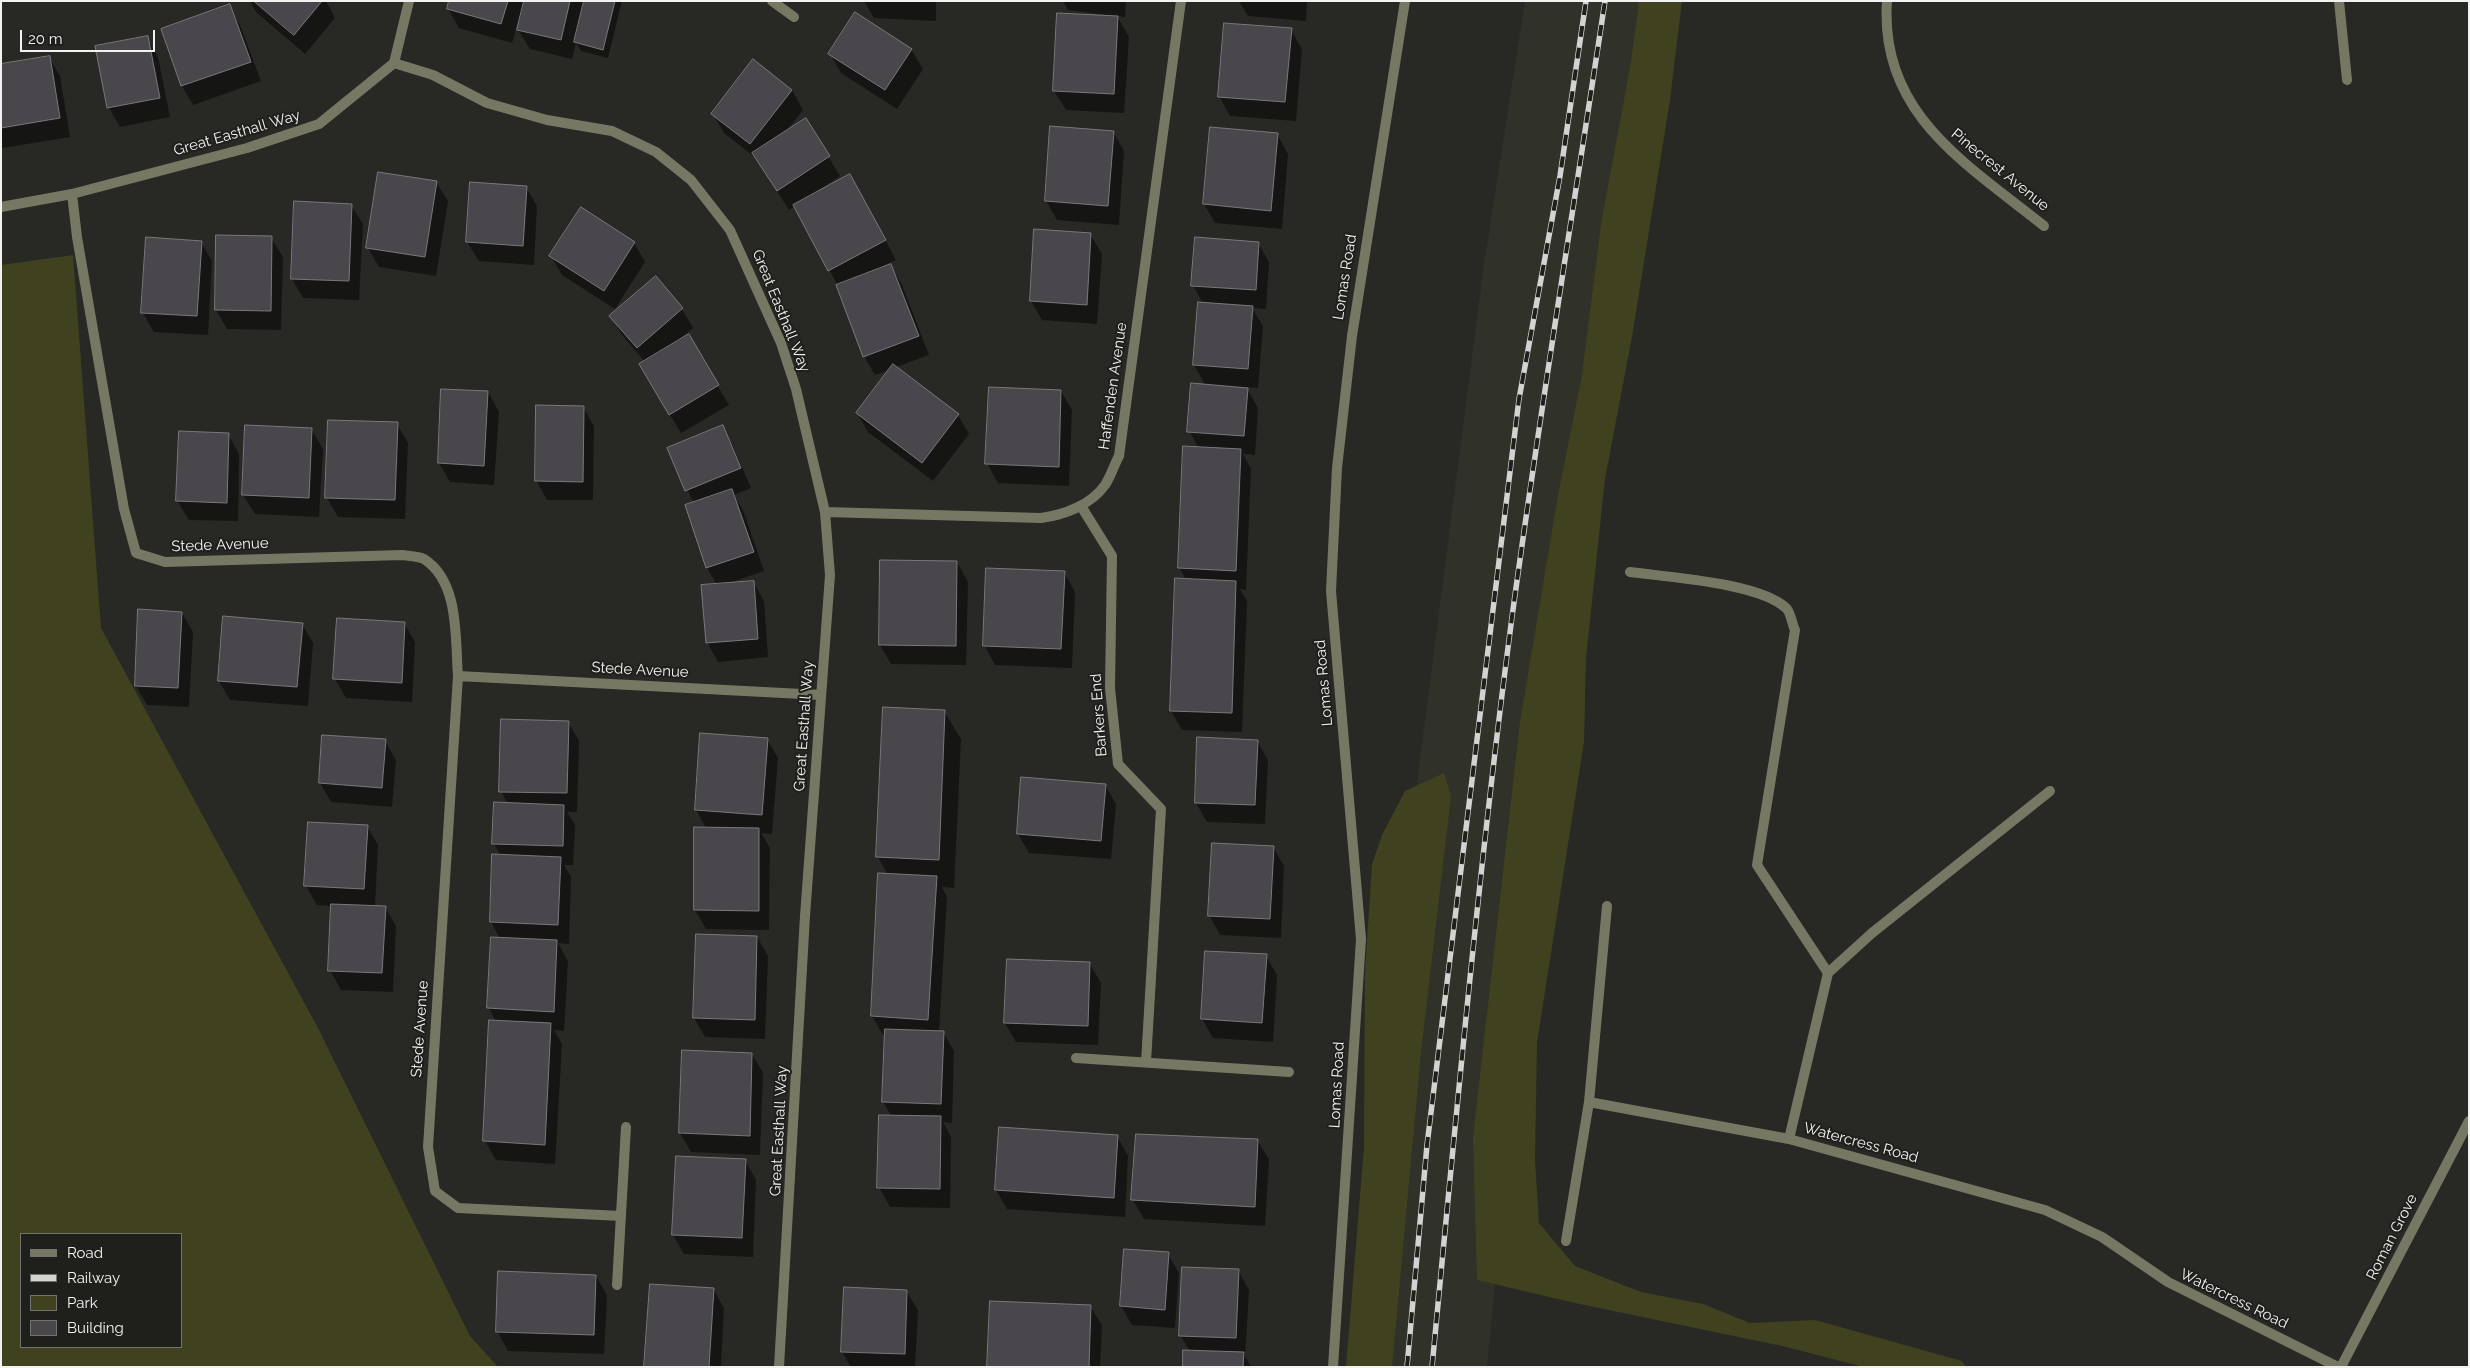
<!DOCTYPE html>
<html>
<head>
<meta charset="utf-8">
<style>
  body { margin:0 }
  #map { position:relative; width:2470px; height:1368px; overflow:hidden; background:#282825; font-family:Raleway,sans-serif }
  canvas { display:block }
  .frame { position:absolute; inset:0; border:2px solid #f2f3f1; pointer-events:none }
  .legend { position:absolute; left:20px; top:1233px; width:162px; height:115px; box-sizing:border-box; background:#1f1f1c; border:1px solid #737471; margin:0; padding:6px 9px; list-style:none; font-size:15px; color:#f2f3f1 }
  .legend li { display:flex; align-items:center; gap:10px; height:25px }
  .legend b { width:25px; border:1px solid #737471 }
  .scale { position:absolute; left:20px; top:30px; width:135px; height:22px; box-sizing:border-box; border:2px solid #f2f3f1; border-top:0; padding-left:6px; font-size:15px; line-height:18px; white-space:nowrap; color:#f2f3f1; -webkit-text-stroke:4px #1f1f1c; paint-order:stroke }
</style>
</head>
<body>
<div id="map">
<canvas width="2470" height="1368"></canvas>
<div class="frame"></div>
<ul class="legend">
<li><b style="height:6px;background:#777863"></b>Road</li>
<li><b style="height:6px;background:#d3d4d2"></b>Railway</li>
<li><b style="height:14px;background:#40411f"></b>Park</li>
<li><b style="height:14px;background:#49474b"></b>Building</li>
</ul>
<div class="scale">20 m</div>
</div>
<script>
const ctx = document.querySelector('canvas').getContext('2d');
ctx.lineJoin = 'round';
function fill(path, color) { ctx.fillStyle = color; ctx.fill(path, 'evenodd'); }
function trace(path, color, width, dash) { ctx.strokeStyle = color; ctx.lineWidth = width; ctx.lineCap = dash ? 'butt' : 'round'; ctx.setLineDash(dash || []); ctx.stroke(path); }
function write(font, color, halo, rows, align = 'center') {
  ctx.font = font + ' Raleway,sans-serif'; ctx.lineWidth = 4; ctx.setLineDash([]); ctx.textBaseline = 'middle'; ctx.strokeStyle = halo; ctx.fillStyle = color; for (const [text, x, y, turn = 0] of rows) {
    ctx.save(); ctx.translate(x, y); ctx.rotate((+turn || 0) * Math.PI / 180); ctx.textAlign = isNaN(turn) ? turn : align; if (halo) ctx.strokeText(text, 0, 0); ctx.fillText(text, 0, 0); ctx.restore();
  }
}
const built = new Path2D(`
  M1525,1H1664L1528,955L1487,1367H1356L1407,860L1484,264Z`);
const green = new Path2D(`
  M1639,1H1682L1670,100L1632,337L1605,479L1586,658L1584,742L1537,1043L1535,1160L1539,1223L1575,1266L1641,1292L1703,1304L1750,1323L1815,1320L1962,1361L1966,1367H1864L1782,1346L1575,1303L1477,1280L1473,1137L1520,722L1558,495L1582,375L1601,224L1631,62Z
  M73,255L101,628L318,1028L470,1336L498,1367H1V265ZM21,1234H181V1347H21Z
  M1444,773L1451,796L1421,1053L1392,1367H1346L1364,1147L1365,972L1372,864L1382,835L1405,791Z`);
const shadow = new Path2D(`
  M250,1H326L335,18L305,54L256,12Z
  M451,1H584L585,3V1H622L608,58L581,51L576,43L572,59L530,49L518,30L520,23L518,22L512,43L459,28L448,9Z
  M864,1H936V21L874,18Z
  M1063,1H1126L1125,17L1117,16L1129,37L1124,113L1066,110L1054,91L1106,17L1107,15L1068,10Z
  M1239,1H1307L1306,21L1248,16Z
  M229,6L240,25L261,81L193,105L182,86L163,30Z
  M1291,30L1302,49L1296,121L1230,116L1219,96Z
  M147,38L158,57L170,117L120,127L109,108Z
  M911,49L923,69L897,109L841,73L830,54Z
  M49,57L60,76L70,137L3,148L1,145V65Z
  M792,90L803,110L784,134L806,120L840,176L816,192L817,193L861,195L896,260L881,267L891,266L902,285L929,355L896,367L958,415L969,434L933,481L868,432L857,413L890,370L875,375L864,356L838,286L795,206L789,210L757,159L724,133L713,114Z
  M1051,127L1113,132L1124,151L1119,225L1057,220L1046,201Z
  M1277,134L1288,154L1282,229L1215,223L1204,204Z
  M436,182L448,201L436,276L379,267L368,248Z
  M526,187L537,206L534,265L479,261L467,242Z
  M351,205L363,224L359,300L303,298L292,279Z
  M1090,234L1102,254L1097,324L1042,320L1031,301Z
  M217,237L271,238L283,257L281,330L227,329L216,310Z
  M201,242L212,261L208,335L154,332L143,313Z
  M634,243L645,262L615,309L562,275L551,256Z
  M1258,243L1269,262L1266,309L1252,308L1263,326L1258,388L1246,387L1258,408L1255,455L1243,454L1251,469L1246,590L1240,589L1247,601L1242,732L1182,730L1171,711L1186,580L1180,568L1185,448H1199L1189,431L1206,386L1194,365L1203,304L1193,285Z
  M656,278L682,309L693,328L681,338L688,336L729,405L681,433L651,384L645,362L622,335L611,316Z
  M442,390L488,392L499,412L494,485L450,482L439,463Z
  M1061,391L1072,410L1069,486L998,483L987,463Z
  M583,407L594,426L593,500H547L536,480Z
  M397,424L408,443L405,519L338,517L327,498Z
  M722,426L733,446L751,488L734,495L743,510L764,571L729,583L753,582L764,601L768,657L718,662L707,642L717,585L707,568L686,506L694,504L669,448Z
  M312,430L323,449L319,517L255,514L243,495Z
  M228,434L239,454L238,521L189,520L177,500Z
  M957,562L968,582L966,665L891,664L880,645Z
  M1064,572L1075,592L1072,668L995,665L984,645Z
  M182,613L193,632L189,707L147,705L136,686Z
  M339,619L404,623L415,642L412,702L346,698L335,679Z
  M302,624L313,643L308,706L230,700L219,681Z
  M944,711L961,739L954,888L942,887L947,897L939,1032H943L954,1051L952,1123L943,1122L951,1137L950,1208L890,1207L879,1187L892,1117L883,1102L886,1035H883L872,1016L888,875L878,857Z
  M568,722L579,741L577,812H567L575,825L573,865H564L571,877L569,944L558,943L568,961L564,1031L554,1030L562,1044L555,1164L496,1160L485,1141L490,1021L496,1022L489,1008L500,939L491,922L493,856H501L494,844L508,804L501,791Z
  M767,739L778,758L772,834L761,833L770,848L769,930L706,929L695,910L706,828L696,810Z
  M385,741L396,760L392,807L331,802L320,783Z
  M1257,741L1268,760L1265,824L1207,822L1196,803Z
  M1105,785L1116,804L1111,859L1029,853L1018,834Z
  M367,826L378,845L375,907H385L396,926L393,992L341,990L330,970L332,906L317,905L306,886Z
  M1273,847L1284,866L1281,938L1220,935L1209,915Z
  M757,937L768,956L765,1039L705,1037L694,1018Z
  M1266,956L1277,975L1273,1042L1213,1038L1202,1019Z
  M1090,964L1101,983L1098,1045L1016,1042L1005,1023Z
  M752,1054L763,1073L760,1155L691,1152L680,1133Z
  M1117,1136L1128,1156L1125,1217L1007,1209L996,1190Z
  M1257,1140L1269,1159L1265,1226L1144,1219L1133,1200Z
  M745,1160L756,1180L753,1257L684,1254L673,1235Z
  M1125,1251L1168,1254L1179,1273L1175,1328L1132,1325L1121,1306Z
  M1238,1270L1249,1290L1245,1356L1251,1367H1184L1190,1351L1180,1335Z
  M596,1276L607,1295L604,1354L508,1351L497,1331Z
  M713,1289L724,1308L721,1367H646Z
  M906,1291L918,1310L915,1367H851L842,1352Z
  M1090,1306L1102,1325L1100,1367H989Z`);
const building = new Path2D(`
  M254,1H322L294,35Z
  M449,1H508L501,24L447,9Z
  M524,1H570L561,40L517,30Z
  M584,1H615L603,50L574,42Z
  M230,4L251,62L181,86L161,29Z
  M855,12L912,49L885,90L828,54Z
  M1057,13L1118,16L1114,94L1053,91Z
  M1224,23L1292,28L1285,102L1218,97Z
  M148,36L160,98L107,108L95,46Z
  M50,56L60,118L1,128V64Z
  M753,59L792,90L750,144L711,114Z
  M806,118L830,156L777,191L752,153Z
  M1050,126L1114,131L1108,206L1045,201Z
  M1210,127L1278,133L1271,211L1203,204Z
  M378,172L437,181L425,257L366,248Z
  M850,174L886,240L828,271L793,205Z
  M470,182L527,186L523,246L466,242Z
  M294,201L352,204L349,281L291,279Z
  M581,207L635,242L604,291L549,256Z
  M1034,229L1091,233L1087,305L1030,301Z
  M216,235L272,236L271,311L215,310Z
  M146,237L202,241L197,316L141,313Z
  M1195,237L1259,242L1256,290L1191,286Z
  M891,264L919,336L863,357L836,285Z
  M656,276L683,308L637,348L609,316Z
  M1198,302L1253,306L1248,369L1193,365Z
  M689,334L719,385L669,415L639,364Z
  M893,364L959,414L922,463L856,413Z
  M1191,383L1248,388L1244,436L1187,432Z
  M989,387L1061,390L1059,467L985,464Z
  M441,389L488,391L484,466L438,463Z
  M536,405L584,406L583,482L535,481Z
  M328,420L398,422L395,500L325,498Z
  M245,425L312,428L309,498L242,495Z
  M723,425L741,468L685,491L667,448Z
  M179,431L229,433L227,503L176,501Z
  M1183,446L1241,449L1236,571L1178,568Z
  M732,489L754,552L706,568L685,505Z
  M880,560L957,561L956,646L879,645Z
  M986,568L1065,571L1061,649L983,646Z
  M1175,578L1236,581L1232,713L1170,711Z
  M754,581L758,639L706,643L701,585Z
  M138,609L182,612L178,688L135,686Z
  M223,616L303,623L297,687L218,681Z
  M337,618L405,622L402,683L333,679Z
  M883,707L945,710L939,860L876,857Z
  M501,719L569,721L567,793L499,792Z
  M700,733L768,738L762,815L695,810Z
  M322,735L386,739L382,788L319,783Z
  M1197,737L1258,740L1255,805L1195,803Z
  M1021,777L1106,784L1101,841L1017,834Z
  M494,802L564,805L563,846L492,844Z
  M308,822L368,825L364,889L304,886Z
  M694,827L759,828V911L694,910Z
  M1212,843L1274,846L1270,919L1208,916Z
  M492,854L561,857L558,925L490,922Z
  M878,873L937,876L928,1020L871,1016Z
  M331,904L386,906L382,973L328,971Z
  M696,934L757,936L755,1020L693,1018Z
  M491,937L557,940L554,1012L487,1008Z
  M1205,951L1267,954L1262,1023L1201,1019Z
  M1007,959L1090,962L1088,1026L1004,1023Z
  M489,1020L551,1023L545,1145L483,1141Z
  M885,1029L944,1031L941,1104L882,1102Z
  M682,1050L752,1053L750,1136L679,1133Z
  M879,1115L941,1116L940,1189L877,1188Z
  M999,1127L1118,1135L1114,1198L995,1190Z
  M1136,1134L1258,1139L1255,1207L1131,1200Z
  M676,1156L746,1159L742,1238L672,1235Z
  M1124,1249L1169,1252L1165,1310L1120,1306Z
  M1182,1267L1239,1269L1236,1338L1179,1336Z
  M498,1271L596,1275L594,1335L496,1332Z
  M650,1284L714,1288L709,1367H644Z
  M844,1287L907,1290L905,1354L841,1352Z
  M990,1301L1091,1305L1089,1367H987Z
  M1183,1350L1244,1352L1243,1367H1183Z`);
const minor = new Path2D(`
  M772,1L794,17
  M1887,1C1879,114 1967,164 2044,226
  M2339,1L2347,80
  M394,63L409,1
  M72,194L77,237L124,509L136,553L165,562L402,555C408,556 418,556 424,559C460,582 455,639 458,676L428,1147L435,1191L458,1208L621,1216
  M1,207L72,194L247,148L319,124L394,63L433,75L487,103L547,120L612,131L656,152L691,180L730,230L781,343L796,389L825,512L830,575L805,916L779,1367
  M1081,506L1112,556L1110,688L1118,764L1161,809L1146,1062
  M825,512L1041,518C1064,515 1091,505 1105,485C1111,476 1114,465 1119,456L1181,1
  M1630,572C1667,577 1762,583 1787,609C1791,614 1792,624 1795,630L1757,865L1828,973
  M458,676L821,695
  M2050,791L1872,933L1828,973L1789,1139L2045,1210L2102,1237L2168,1282L2338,1367
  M1607,906L1589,1102L1789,1139
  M1076,1058L1289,1072
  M1566,1241L1589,1102
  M617,1285L626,1127
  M1333,1367L1361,939L1331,591L1337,468L1352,336L1405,1
  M2341,1367L2469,1121`);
const rail = new Path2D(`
  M1407,1367L1427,1145L1519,399L1560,176L1586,1
  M1432,1367C1456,1117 1479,866 1512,617C1540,411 1574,206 1605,1`);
const streetNames = [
  ["Great Easthall Way",237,133,-16],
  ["Pinecrest Avenue",2000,170,39],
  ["Lomas Road",1345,277,-81],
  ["Great Easthall Way",781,311,68],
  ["Haffenden Avenue",1113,386,-82],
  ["Stede Avenue",220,545,-2],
  ["Stede Avenue",640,670,3],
  ["Lomas Road",1324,683,-95],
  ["Barkers End",1099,715,-94],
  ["Great Easthall Way",804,726,-86],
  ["Stede Avenue",420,1029,-86],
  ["Lomas Road",1337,1085,-87],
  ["Great Easthall Way",779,1131,-87],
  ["Watercress Road",1861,1143,15],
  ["Roman Grove",2392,1237,-63],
  ["Watercress Road",2234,1299,26]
];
fill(built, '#303128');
fill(green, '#40411f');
fill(shadow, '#0007');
fill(building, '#49474b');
trace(building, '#7a787c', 1);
trace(minor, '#777863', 10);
trace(rail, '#d3d4d2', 5.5);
trace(rail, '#1f1f1c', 4, [11]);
write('15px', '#f2f3f1', '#1f1f1c', streetNames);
</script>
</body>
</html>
